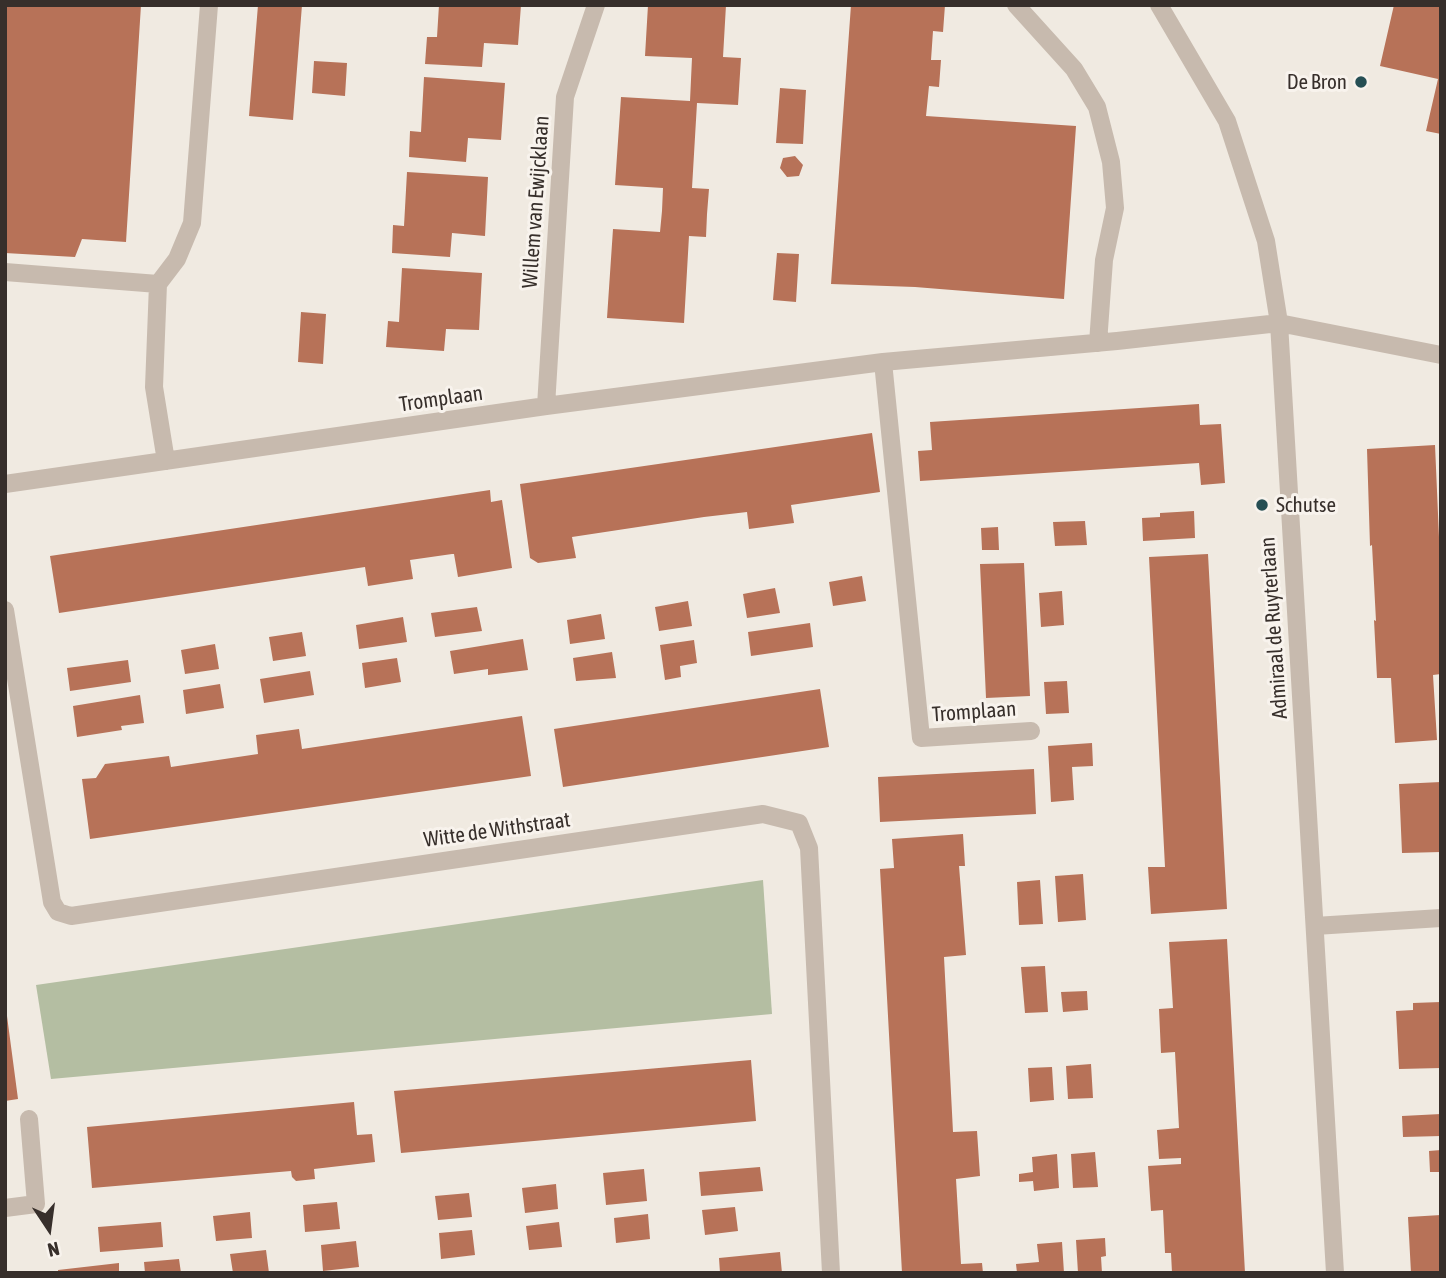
<!DOCTYPE html>
<html>
<head>
<meta charset="utf-8">
<style>
  body { margin:0 }
  #map { position:relative; width:1446px; height:1278px; overflow:hidden; background:#f0eae1; font-family:"Asap Condensed",sans-serif }
  canvas { display:block }
  .frame { position:absolute; inset:0; border:7px solid #372f2b; pointer-events:none }
  .north { position:absolute; left:14px; top:1194px; width:70px; height:70px; -webkit-text-stroke:5px #f8f3ed; paint-order:stroke; rotate:167deg; font-size:19px; font-weight:700; line-height:28px; text-align:center; color:#372f2b }
  .north::after { content:''; display:block; margin:auto; width:24px; height:32px; background:#372f2b; clip-path:polygon(50% 0,100% 100%,50% 72%,0 100%) }
</style>
</head>
<body>
<div id="map">
<canvas width="1446" height="1278"></canvas>
<div class="frame"></div>
<div class="north">N</div>
</div>
<script>
const ctx = document.querySelector('canvas').getContext('2d');
ctx.lineJoin = 'round';
function fill(path, color) { ctx.fillStyle = color; ctx.fill(path, 'evenodd'); }
function trace(path, color, width, dash) { ctx.strokeStyle = color; ctx.lineWidth = width; ctx.lineCap = dash ? 'butt' : 'round'; ctx.setLineDash(dash || []); ctx.stroke(path); }
function write(font, color, halo, rows, align = 'center') {
  ctx.font = font + ' "Asap Condensed",sans-serif'; ctx.lineWidth = 6; ctx.setLineDash([]); ctx.textBaseline = 'middle'; ctx.strokeStyle = halo; ctx.fillStyle = color; for (const [text, x, y, turn = 0] of rows) {
    ctx.save(); ctx.translate(x, y); ctx.rotate((+turn || 0) * Math.PI / 180); ctx.textAlign = isNaN(turn) ? turn : align; if (halo) ctx.strokeText(text, 0, 0); ctx.fillText(text, 0, 0); ctx.restore();
  }
}
const green = new Path2D(`
  M763,880L772,1014L51,1079L36,985Z`);
const building = new Path2D(`
  M5,5H141L126,242L82,239L75,257L5,253Z
  M258,5H302L293,120L249,116Z
  M439,5H521L518,45L484,43L482,67L425,64L427,37H437Z
  M648,5H726L723,57L741,58L738,105L697,103L692,188L709,189L707,214L706,237L689,236L684,323L607,318L613,229L660,232L662,211L663,188L615,185L621,97L690,101L692,58L645,56Z
  M851,5H945L943,32L933,31L931,60H941L939,87L929,86L926,116L1076,126L1064,299L915,287L831,284Z
  M1394,5H1441V134L1426,131L1438,79L1380,66Z
  M314,61L347,63L345,96L312,93Z
  M424,77L505,83L501,140L468,138L466,162L409,157L410,131L421,132Z
  M780,88L806,90L803,144L776,143Z
  M795,156L803,165L799,176L787,177L780,168L783,158Z
  M407,172L488,177L485,236L452,233L450,257L392,253L393,225L404,226Z
  M777,253L799,254L796,302L773,300Z
  M402,268L482,273L479,330L446,329L444,351L386,347L388,321L399,322Z
  M301,312L326,314L323,364L298,362Z
  M1199,404L1200,425L1221,424L1225,483L1201,485L1199,463L920,481L918,451L932,450L930,422Z
  M872,433L880,492L791,505L794,523L749,529L747,512L704,517L572,537L576,558L538,563L530,558L520,484Z
  M1435,445L1439,537H1441V674L1433,675L1437,740L1395,743L1391,678H1377L1374,620L1376,621L1372,545L1370,546L1367,449Z
  M490,490L491,502L502,500L512,568L458,577L454,554H452L410,560L413,579L368,586L365,567L59,613L50,556Z
  M1194,511L1195,538L1143,541L1142,518L1160,517V513Z
  M1085,521L1087,545L1055,546L1053,522Z
  M998,527L999,550H982L981,528Z
  M1208,554L1227,909L1151,914L1148,867H1165L1149,557Z
  M1024,563L1030,696L986,698L980,564Z
  M862,576L866,601L833,606L829,582Z
  M775,588L780,613L747,618L743,594Z
  M1062,591L1064,625L1041,627L1039,593Z
  M688,601L692,626L659,631L655,607Z
  M477,607L482,631L435,637L431,613Z
  M601,614L605,639L570,644L567,620Z
  M403,617L407,642L359,649L356,625Z
  M810,623L813,647L751,656L748,632Z
  M302,632L306,656L273,661L269,637Z
  M523,639L528,670L488,675V669L454,674L450,651Z
  M694,640L697,663L680,666L681,677L665,680L660,645Z
  M215,644L219,669L185,674L181,650Z
  M612,652L616,678L576,681L573,658Z
  M397,658L401,682L365,688L362,663Z
  M128,660L131,682L70,691L67,668Z
  M310,671L314,695L264,703L260,679Z
  M1067,681L1069,713L1046,714L1044,682Z
  M220,684L224,708L186,714L183,690Z
  M820,689L829,747L563,787L554,729Z
  M140,695L144,723L121,726L122,730L77,737L73,706Z
  M522,716L531,776L90,839L82,779L96,778L105,764L169,756L171,767L258,754L256,735L299,729L302,749Z
  M1092,743L1093,766L1072,767L1074,800L1051,802L1048,746Z
  M1034,769L1036,814L880,822L878,777Z
  M1441,782V852L1402,853L1399,784Z
  M963,834L965,866H959L966,955L944,957L953,1132L977,1131L980,1176L956,1179L961,1264L982,1263L983,1273H902L880,869L894,868L892,839Z
  M1083,874L1086,920L1058,922L1055,876Z
  M1040,880L1043,924L1019,925L1017,882Z
  M1227,939L1245,1273H1172L1171,1253H1165L1163,1210L1151,1211L1148,1166L1181,1164V1158L1159,1159L1157,1130L1179,1128L1175,1052L1161,1053L1159,1009L1173,1008L1169,942Z
  M1045,966L1048,1012L1025,1013L1021,967Z
  M1087,991L1088,1010L1063,1012L1061,992Z
  M1441,1002V1068L1399,1069L1396,1011L1413,1010V1003Z
  M7,1016L18,1099L5,1101V1017Z
  M751,1060L756,1121L401,1153L394,1091Z
  M1091,1064L1093,1098L1068,1099L1066,1066Z
  M1052,1067L1054,1100L1030,1102L1028,1068Z
  M354,1102L357,1135L372,1134L375,1162L314,1169L315,1179L296,1181L292,1177L291,1171L92,1188L87,1127Z
  M1441,1114V1136L1403,1137L1402,1116Z
  M1441,1150V1172H1430L1429,1151Z
  M1095,1152L1098,1187L1073,1188L1071,1154Z
  M1057,1154L1059,1188L1034,1191L1033,1181L1019,1182V1174L1033,1172L1032,1157Z
  M760,1167L763,1191L701,1196L699,1172Z
  M644,1169L647,1201L606,1205L603,1173Z
  M556,1184L558,1209L525,1213L522,1188Z
  M469,1193L472,1217L438,1220L435,1196Z
  M337,1202L340,1229L305,1232L303,1205Z
  M735,1207L738,1231L705,1235L702,1210Z
  M250,1212L252,1238L216,1241L213,1216Z
  M648,1214L650,1239L616,1243L614,1218Z
  M1441,1215V1273H1411L1408,1217Z
  M161,1222L163,1247L100,1252L98,1227Z
  M559,1222L562,1247L529,1250L526,1226Z
  M472,1230L475,1255L441,1259L439,1233Z
  M1105,1238L1106,1256L1101,1257L1102,1273H1078L1076,1240Z
  M356,1241L359,1267L323,1271L321,1245Z
  M1062,1242L1064,1273H1017L1016,1264L1039,1262L1037,1244Z
  M266,1250L269,1273H233L230,1254Z
  M780,1252L782,1273H720L719,1258Z
  M179,1259L181,1273H145L144,1262Z
  M119,1263V1273H58V1270Z`);
const minor = new Path2D(`
  M1016,5L1074,69L1097,107L1111,162L1115,208L1104,260L1098,343
  M1159,5L1227,121L1266,241L1279,323L1335,1273
  M5,272L158,284
  M883,362L921,738L1031,731
  M546,406L565,97L596,5
  M166,461L154,387L158,284L177,259L192,223L209,5
  M5,484L546,406L883,362L1117,341L1279,323L1441,355
  M5,610L52,902L58,912L71,916L763,814L799,823L809,848L831,1273
  M1315,926L1441,918
  M5,1208L36,1204L29,1119`);
const markers = [
  [1361,82,7,"#264f54"],
  [1262,505,7,"#264f54"]
];
const poiNames = [
  ["De Bron",1347,82],
  ["Schutse",1276,505,"left"]
];
const streetNames = [
  ["Willem van Ewijcklaan",536,202,-86],
  ["Tromplaan",441,399,-8],
  ["Admiraal de Ruyterlaan",1274,628,-94],
  ["Tromplaan",974,712,-4],
  ["Witte de Withstraat",497,830,-8]
];
fill(green, '#b4bea2');
fill(building, '#b77258');
trace(minor, '#c7baae', 18);
for (const [x, y, r, color] of markers) { const dot = new Path2D(); dot.arc(x, y, r, 0, 2 * Math.PI); ctx.fillStyle = color; ctx.fill(dot); trace(dot, '#f8f3ed', 2.5); }
write('21px', '#372f2b', '#f8f3ed', poiNames, 'right');
write('21px', '#372f2b', '#f8f3ed', streetNames);
</script>
</body>
</html>
